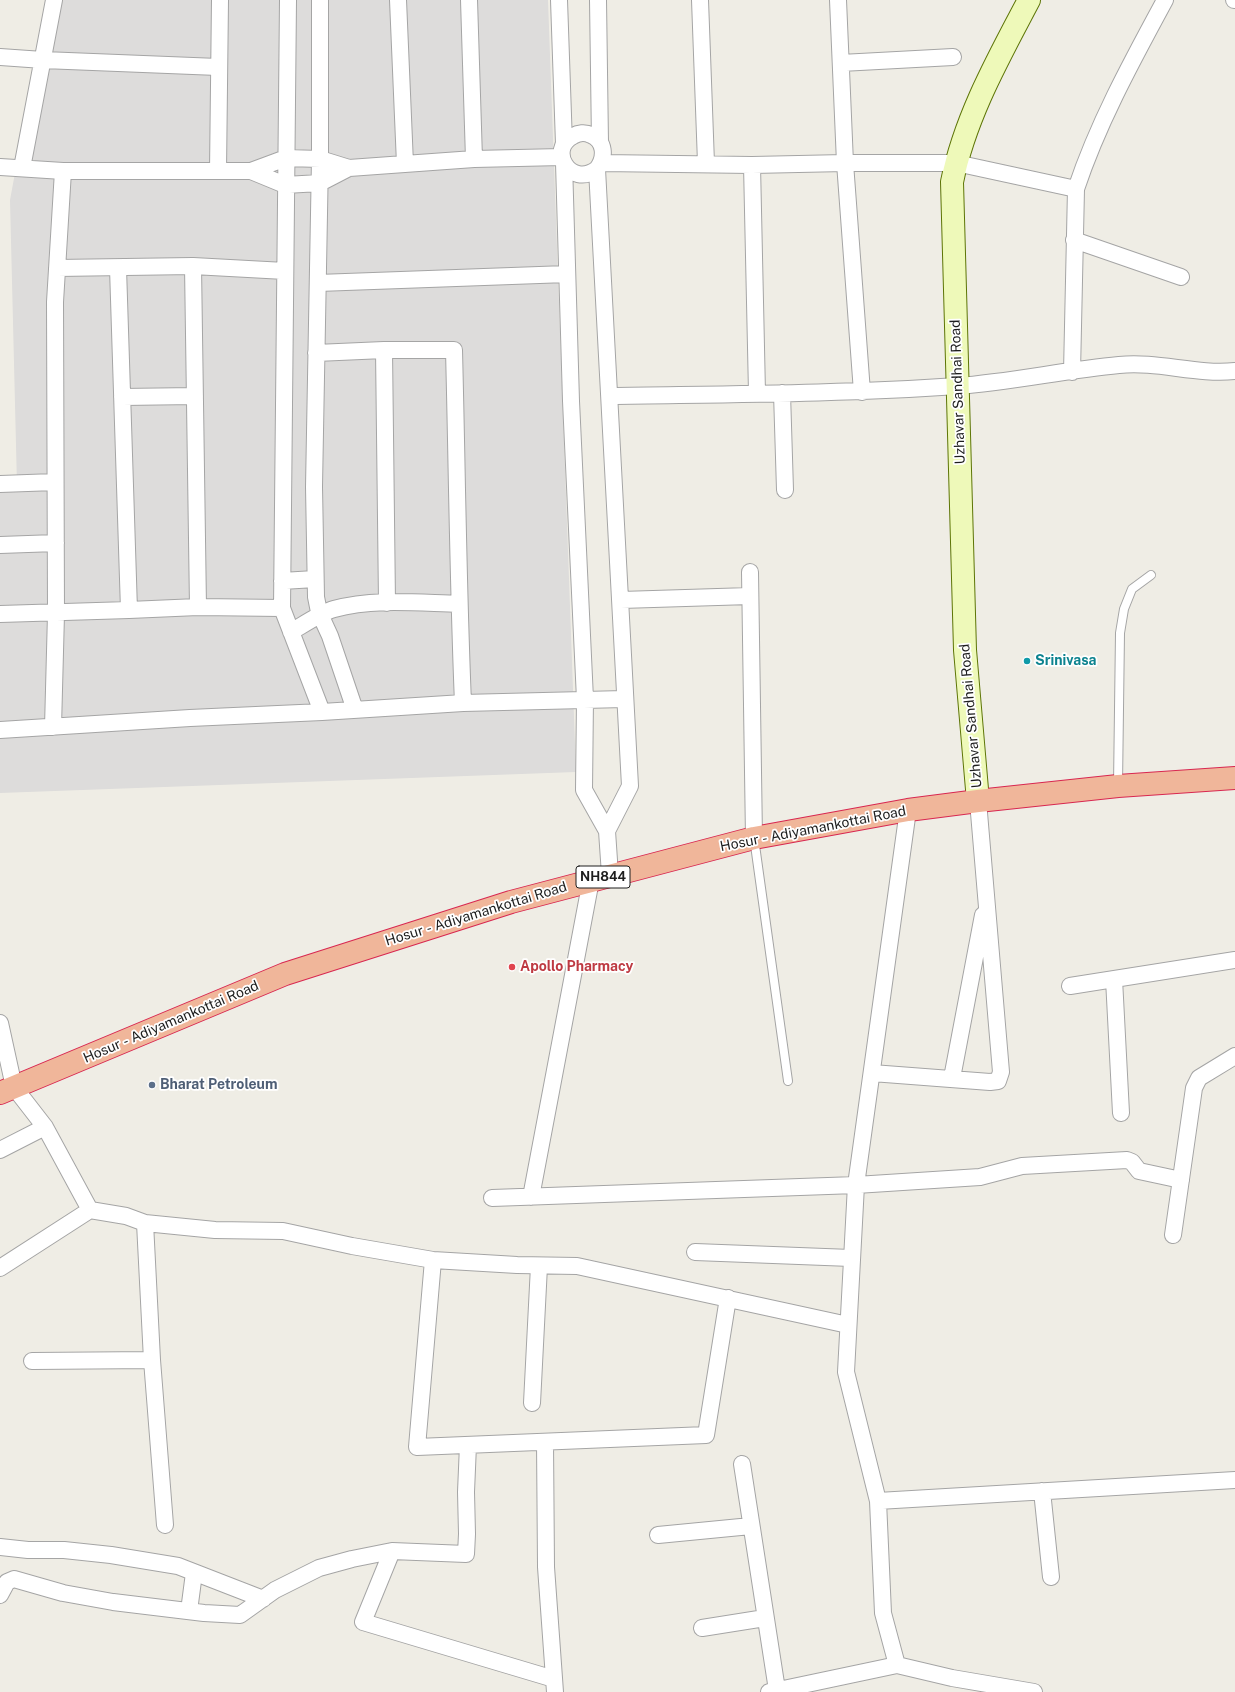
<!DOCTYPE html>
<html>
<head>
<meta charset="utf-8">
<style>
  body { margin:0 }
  canvas { display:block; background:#efede5 }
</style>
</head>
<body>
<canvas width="1235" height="1692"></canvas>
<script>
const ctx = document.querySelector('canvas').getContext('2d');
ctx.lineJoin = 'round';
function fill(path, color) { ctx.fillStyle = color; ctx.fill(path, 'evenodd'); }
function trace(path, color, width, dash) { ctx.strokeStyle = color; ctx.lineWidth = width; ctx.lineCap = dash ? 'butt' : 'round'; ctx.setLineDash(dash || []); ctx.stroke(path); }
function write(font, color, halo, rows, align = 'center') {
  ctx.font = font + ' "Public Sans",sans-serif'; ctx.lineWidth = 3.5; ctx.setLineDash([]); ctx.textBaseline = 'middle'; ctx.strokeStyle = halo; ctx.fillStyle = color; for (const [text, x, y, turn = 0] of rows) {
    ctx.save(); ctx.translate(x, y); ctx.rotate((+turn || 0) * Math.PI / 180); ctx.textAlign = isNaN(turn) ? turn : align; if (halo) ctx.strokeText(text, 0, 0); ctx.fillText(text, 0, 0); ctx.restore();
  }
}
const residential = new Path2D(`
  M47,0H548L576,772L0,793V488L17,486L10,200Z`);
const service = new Path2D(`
  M1118,785L1120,633L1124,609L1132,589L1151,575
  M754,838L788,1081`);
const minor = new Path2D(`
  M288,0L282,608L322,712
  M320,0V159L314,487L316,597L319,612L330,636L355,710
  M398,0L405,164
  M469,0L474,159
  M559,0L564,144
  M598,0L600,142
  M700,0L706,163
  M838,0L845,163L862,392
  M1234,0H1235
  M0,57L43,60L218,67
  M841,63L953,57
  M564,163L571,401L585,699L584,790L607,831L610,875
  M602,163L752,165L845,163H956L1076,189
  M752,165L757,393
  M0,167L63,171H251L286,158L320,159L349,168L474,159L562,157
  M22,168L54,0
  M597,169C570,189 547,149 573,136C578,133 585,132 591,135C605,141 606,157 597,169L630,786L607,831
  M218,171L220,0
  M251,171L285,185L320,183L349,168
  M1074,240L1181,277
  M193,266L198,607
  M57,268L193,266L285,271
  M118,268L129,610L198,607L282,608
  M318,283L567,274
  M384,350H454C457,467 458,585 463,703
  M316,353L384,350L387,603
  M1072,372L1076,189C1098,123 1132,61 1165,0
  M782,393L785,490
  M610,396C726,394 841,394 957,386C1011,382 1065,370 1119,365C1158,361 1196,375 1235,371
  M122,397L195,396
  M0,484L55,482
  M0,545L56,543
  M750,572L754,838
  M282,581L315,579
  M621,600L750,596
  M0,614L129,610
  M291,632C303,625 320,613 334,609C374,598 418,603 459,604
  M53,727L56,614L55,302L63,171
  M0,730L190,718L322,712L463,703L624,699
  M908,810L856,1185L846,1372L878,1501L1235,1480
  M1114,979L1121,1113
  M1070,986L1235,960
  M0,1023L14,1087L45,1127L90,1210L126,1216L145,1223L215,1230L283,1231L352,1246L433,1260L517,1265L577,1266L848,1325
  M872,1073L990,1082L998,1081L1001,1072L978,801
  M952,1078L983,915
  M0,1150L45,1127
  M531,1197L591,880
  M492,1198L856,1185L980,1177L1022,1166L1127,1160L1132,1162L1139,1171L1181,1180
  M145,1223L152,1360L165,1525
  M1173,1235L1194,1088L1199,1078L1235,1056
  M695,1252L851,1258
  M433,1260L417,1447L706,1435L728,1298
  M0,1268L90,1210
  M32,1361L152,1360
  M532,1403L539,1266
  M545,1442L546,1567L555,1692
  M742,1464L777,1690
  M1042,1491L1051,1577
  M878,1501L883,1613L897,1665L952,1678L1034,1692
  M658,1535L751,1526
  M0,1547L28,1550H64L111,1555L178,1566L263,1599
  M392,1551L363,1622L554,1679
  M0,1595L7,1582L14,1579L63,1593L113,1602L204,1613L240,1615L275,1590L319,1568L352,1559L392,1551L466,1554L467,1534L466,1492L468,1445
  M189,1611L194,1573
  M702,1628L765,1618
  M769,1692L897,1665`);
const secondary = new Path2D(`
  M978,801L965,650L952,182C965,117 999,57 1029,0`);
const trunk = new Path2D(`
  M0,1093L285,974L511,902L754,838L908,810L978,801L1118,786L1235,778`);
const markers = [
  [1027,661,4,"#0f9aa8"],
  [512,967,4,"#e0444e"],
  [152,1085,4,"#5c6f8a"]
];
const shields = [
  [603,877,54]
];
const shieldNames = [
  ["NH844",603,877]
];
const streetNames = [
  ["Uzhavar Sandhai Road",958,392,-92],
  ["Uzhavar Sandhai Road",971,716,-95],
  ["Hosur - Adiyamankottai Road",813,829,-11],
  ["Hosur - Adiyamankottai Road",476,914,-17],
  ["Hosur - Adiyamankottai Road",171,1022,-23]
];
const cultureNames = [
  ["Srinivasa",1035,661]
];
const healthNames = [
  ["Apollo Pharmacy",520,967]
];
const serviceNames = [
  ["Bharat Petroleum",160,1085]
];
fill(residential, '#dddcdb');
trace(service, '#a5a5a5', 10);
trace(minor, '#a5a5a5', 18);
trace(secondary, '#5d7506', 24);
trace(trunk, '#d82750', 24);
trace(service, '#fff', 8);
trace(minor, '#fff', 16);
trace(secondary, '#eef9b9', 22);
trace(trunk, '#f0b69a', 22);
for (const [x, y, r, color] of markers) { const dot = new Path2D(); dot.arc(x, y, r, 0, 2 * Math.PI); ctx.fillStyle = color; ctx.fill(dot); trace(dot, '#fff', 1.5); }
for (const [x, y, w] of shields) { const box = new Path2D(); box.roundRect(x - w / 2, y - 11, w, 22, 3); ctx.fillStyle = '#fff'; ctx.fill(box); trace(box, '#1e1e1e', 1); }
write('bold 13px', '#1e1e1e', null, shieldNames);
write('14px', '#1e1e1e', '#fff', streetNames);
write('bold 14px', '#0d838f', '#fff', cultureNames, 'left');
write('bold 14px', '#be3a42', '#fff', healthNames, 'left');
write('bold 14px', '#4e5e75', '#fff', serviceNames, 'left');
</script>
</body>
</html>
